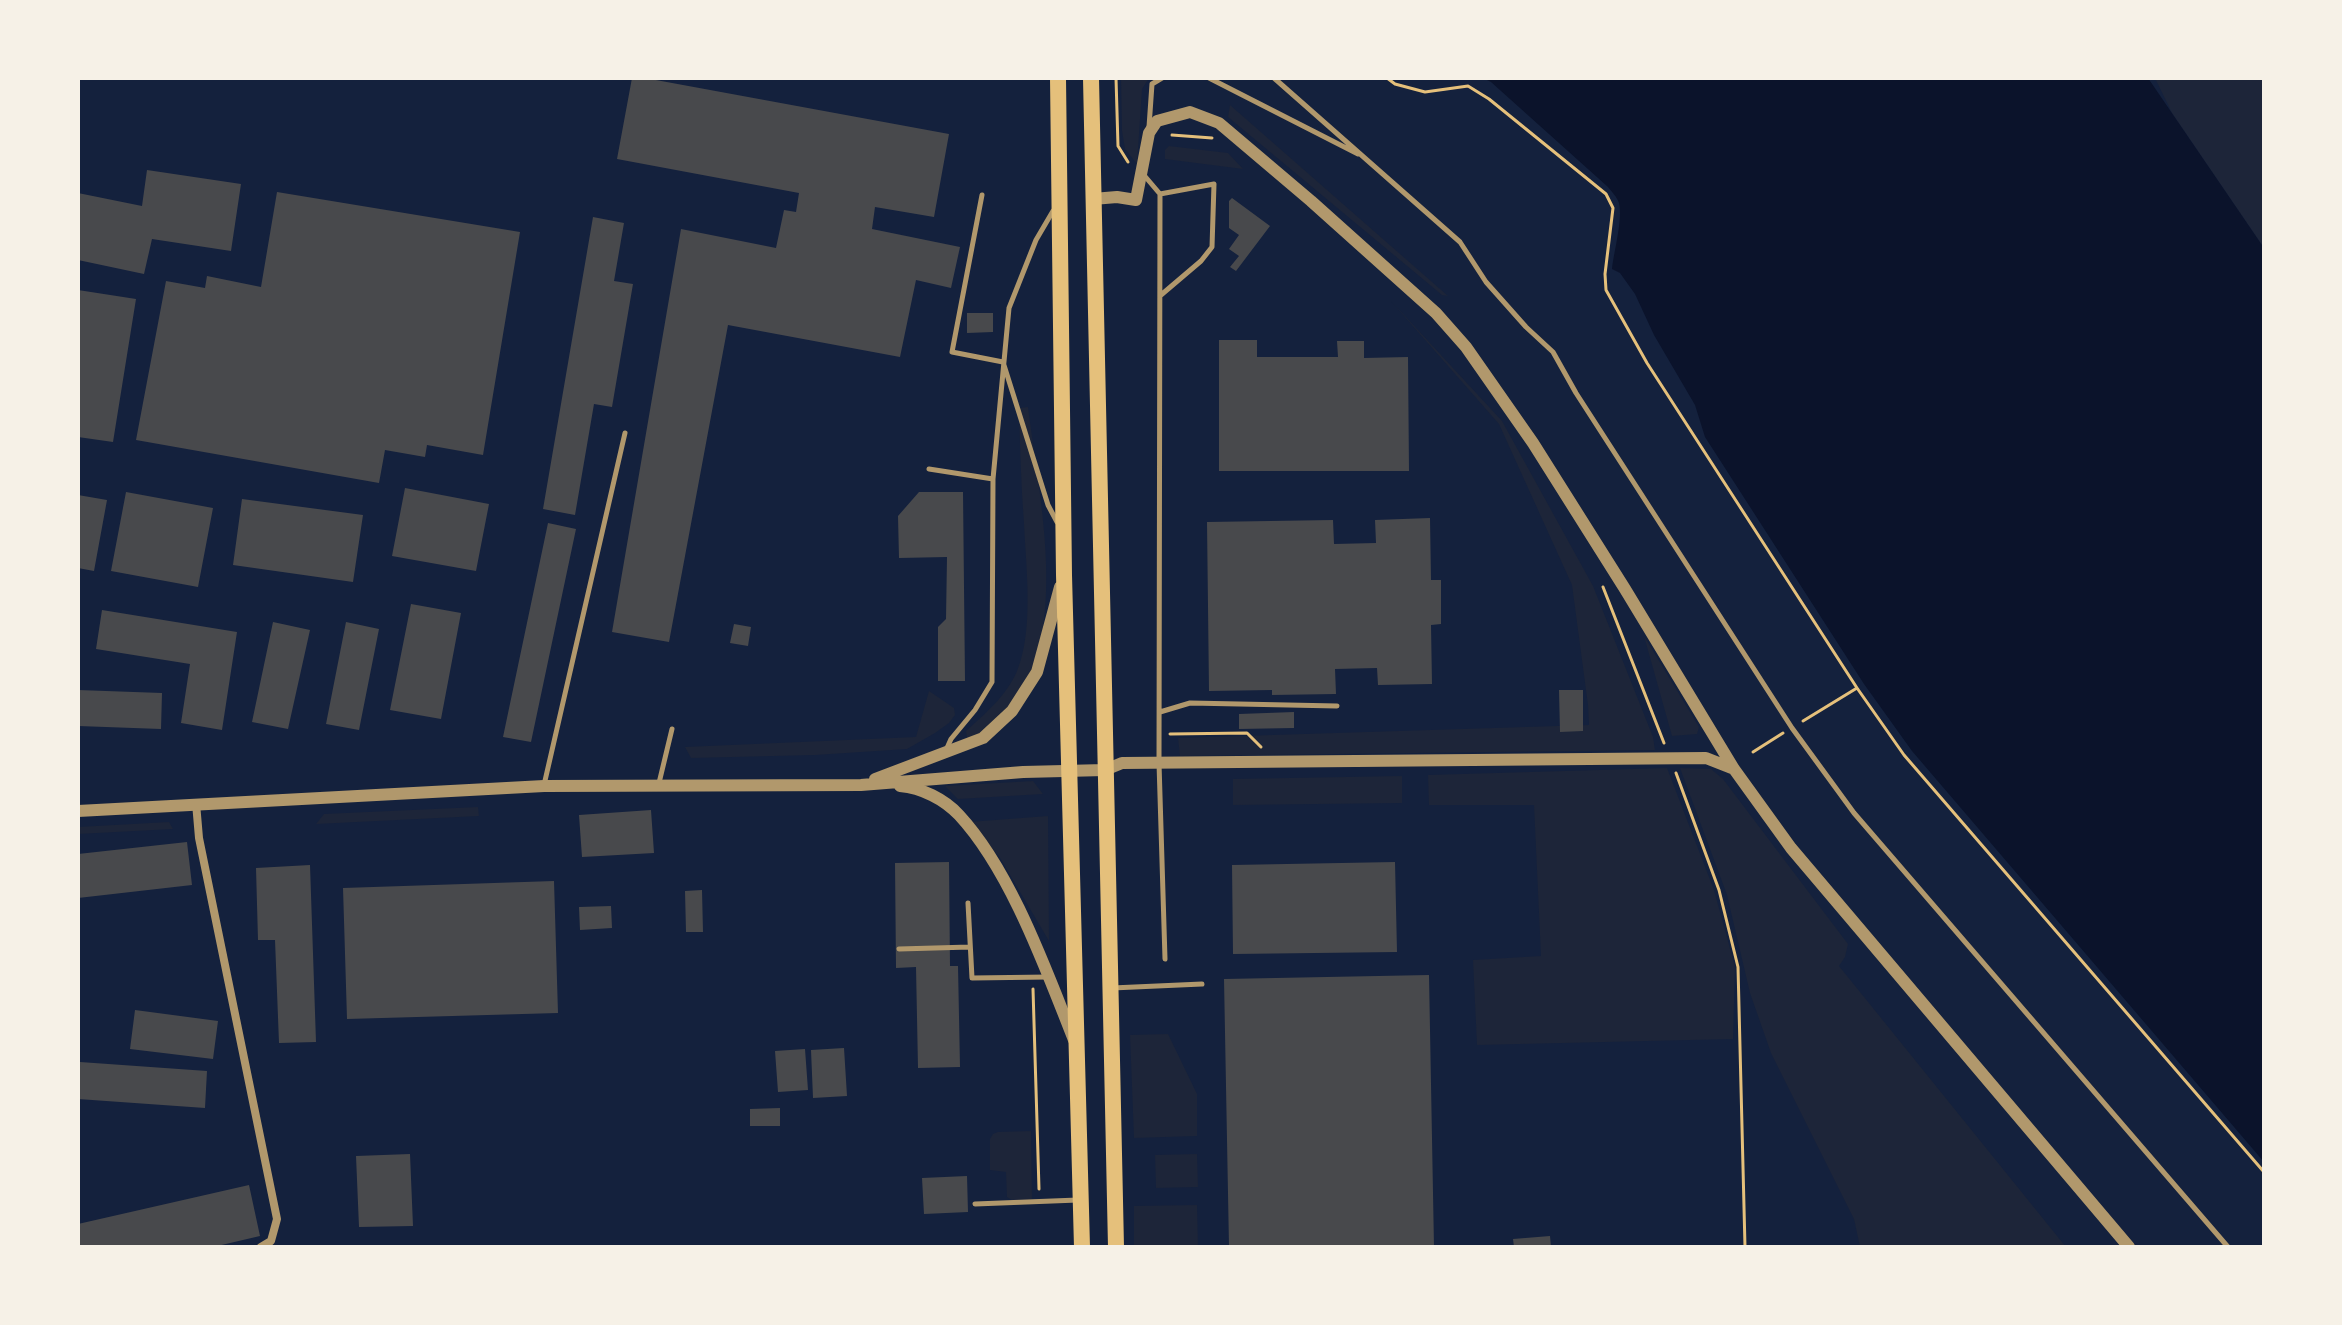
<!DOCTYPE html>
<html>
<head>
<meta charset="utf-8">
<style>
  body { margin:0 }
  #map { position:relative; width:2342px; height:1325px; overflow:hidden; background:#14213d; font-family:"Fira Sans Condensed",sans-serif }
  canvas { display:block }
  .frame { position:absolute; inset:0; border:80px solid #f6f1e7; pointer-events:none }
</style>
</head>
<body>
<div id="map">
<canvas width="2342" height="1325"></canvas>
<div class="frame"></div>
</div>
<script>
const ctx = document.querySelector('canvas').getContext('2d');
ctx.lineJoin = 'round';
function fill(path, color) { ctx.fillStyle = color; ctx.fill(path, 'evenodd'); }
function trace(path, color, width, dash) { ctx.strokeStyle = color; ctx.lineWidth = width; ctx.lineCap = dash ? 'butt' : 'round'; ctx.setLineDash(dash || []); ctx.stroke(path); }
const green = new Path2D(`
  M1121,78H1149L1142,89L1137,164L1125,149L1122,131Z
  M2155,78H2264V248L2172,113Z
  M1230,105L1448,296L1442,295L1228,117Z
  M1169,146L1228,153L1243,169L1165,159V150Z
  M1391,301L1502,421L1593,586L1653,737L1655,750L1180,756L1178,738L1589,725L1588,705L1572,585L1499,424Z
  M1028,407C1038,487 1061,591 1033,669C1029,680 1020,690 1013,700C1003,716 986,733 967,738L966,731C985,714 1007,695 1017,671C1034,629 1026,568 1024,524C1021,485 1020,447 1019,408Z
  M1644,636L1699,727L1697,734L1672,736Z
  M929,691L954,708L955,715L949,723L935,733L907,749L815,755L691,758L685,747L916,737Z
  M1667,768L1714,890L1735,967L1733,1039L1477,1045L1473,960L1541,956L1534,805H1429L1428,775Z
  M1680,768L1711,769L1723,779L1848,944L1845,957L1839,966L2066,1247H1860L1854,1219L1771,1053L1750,993L1727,895Z
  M1402,776V803L1233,805V779Z
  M1033,781L1043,794L958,799L945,786Z
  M478,807L479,816L316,824L324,814Z
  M1048,816L1049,941L1000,858L969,822Z
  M169,822L173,829L78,834V827Z
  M1168,1034L1197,1094V1136L1134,1138L1130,1035Z
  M1031,1131L1032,1199L1012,1200L1007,1197L1006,1172L990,1170V1139L993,1134L998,1132Z
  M1197,1154L1198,1187L1156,1188L1155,1155Z
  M1197,1205L1198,1247H1134V1206Z`);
const water = new Path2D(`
  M1483,78H2148L2264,248V1162L1912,751L1864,684L1705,437L1695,405L1654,335L1635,294L1620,273L1612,269C1614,251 1623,219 1619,203C1617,197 1612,192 1608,187L1491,82Z`);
const building = new Path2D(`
  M632,78H645L949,134L934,217L875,207L872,229L960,247L951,288L916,280L900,357L728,325L669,642L612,632L681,229L776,248L784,210L796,212L799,193L617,159Z
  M147,170L241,184L231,251L152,239L144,274L78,260V193L142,206Z
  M277,192L520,232L483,455L427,445L425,457L385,450L379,483L136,440L166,281L205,288L207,276L261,287Z
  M1232,198L1270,226L1236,271L1230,267L1239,256L1229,249L1239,235L1229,228V201Z
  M593,217L624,223L614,281L633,284L612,407L594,404L575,515L543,509Z
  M78,290L136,299L113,442L78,437Z
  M967,313H993V332L967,333Z
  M1219,340H1257V357H1338L1337,341H1364V358L1408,357L1409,471H1219Z
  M405,488L489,504L476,571L392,556Z
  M126,492L213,508L198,587L111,571Z
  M919,492H963L965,681H938V627L946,619L947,557L899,558L898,516Z
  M78,495L107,500L94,571L78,568Z
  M242,499L363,515L353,582L233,565Z
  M1430,518L1431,580H1441V624L1431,625L1432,684L1378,685L1377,668L1335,669L1336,694L1272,695V690L1209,691L1207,522L1333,520L1334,544L1376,543L1375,520Z
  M548,523L576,529L531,742L503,737Z
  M411,604L461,613L441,719L390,710Z
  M102,610L237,632L222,730L181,723L190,664L96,649Z
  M273,622L310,630L288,729L252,722Z
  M346,622L379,629L359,730L326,724Z
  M734,624L751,627L748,646L730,643Z
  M78,690L162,693L161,729L78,726Z
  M1559,690H1583V731L1560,732Z
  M1294,712V728L1239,729V714Z
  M651,810L654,853L582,857L579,815Z
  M187,842L192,885L78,898V854Z
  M949,862L950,966H958L960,1067L918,1068L916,967L896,968L895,863Z
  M1395,862L1397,952L1233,954L1232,865Z
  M310,865L316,1042L279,1043L275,940H258L256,868Z
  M554,881L558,1013L347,1019L343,888Z
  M702,890L703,932H686L685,891Z
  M611,906L612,928L580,930L579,907Z
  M1429,975L1434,1247H1229L1224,979Z
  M135,1010L218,1021L213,1059L130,1049Z
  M844,1048L847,1096L813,1098L811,1050Z
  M805,1049L808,1090L778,1092L775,1051Z
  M80,1062L207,1071L205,1108L78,1099Z
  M780,1108V1126H750V1109Z
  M410,1154L413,1226L359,1227L356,1156Z
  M967,1176L968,1212L924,1214L922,1178Z
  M249,1185L260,1236L213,1247H78V1224Z
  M1550,1236L1551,1247H1514L1513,1239Z`);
const path = new Path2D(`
  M1116,78L1118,146L1128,162
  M1387,78L1395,84L1425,92L1468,86L1489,99L1606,194L1613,208L1605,274L1606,290L1647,363L1857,688L1904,755L2264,1172
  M1172,135L1212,138
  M1603,587L1664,743
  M1803,721L1857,688
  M1170,734L1247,733L1261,747
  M1753,752L1783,733
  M1676,773L1719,890L1738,967L1745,1247
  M1033,989L1039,1189`);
const service = new Path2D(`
  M1209,78L1358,154
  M1274,78L1460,242L1486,282L1526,327L1553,352L1576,393L1792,728L1854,813L2228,1247
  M1149,127L1152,84L1162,78
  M1143,174L1160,194L1159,763L1165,959
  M1160,194L1214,184L1212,247L1201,261L1161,295
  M982,195L952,352L1003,362L1048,505L1057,522
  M929,469L993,479
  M1160,712L1190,703L1337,706
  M947,748L951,739L975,710L992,682L993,479L1009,308L1036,240L1053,211
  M659,783L672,729
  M544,785L625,433
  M968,903L972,978L1048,977
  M899,949L970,947
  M1112,988L1202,984
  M975,1204L1078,1200`);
const minor = new Path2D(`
  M196,803L199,838L277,1219L271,1241L261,1247`);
const tertiary = new Path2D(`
  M1093,199L1117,197L1136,200L1149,133L1157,121L1190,112L1219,123L1311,201L1436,313L1466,347L1533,443L1625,589L1734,769L1791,848L2129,1247
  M875,779L983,738L1012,711L1037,672L1060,587
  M900,786C922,788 944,799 959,815C1011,871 1046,970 1074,1040
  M78,811L544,786L861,785L1023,772L1105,770L1122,763L1706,758L1734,769`);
const primary = new Path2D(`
  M1058,78L1064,575L1082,1247
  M1091,78L1116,1247`);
fill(green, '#1d2539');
fill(water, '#0b132b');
fill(building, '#48494c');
trace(path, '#e5c07b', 3);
trace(service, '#b1986c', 5);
trace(minor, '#b1986c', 8);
trace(tertiary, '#b1986c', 12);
trace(primary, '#e5c07b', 16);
</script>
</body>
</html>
